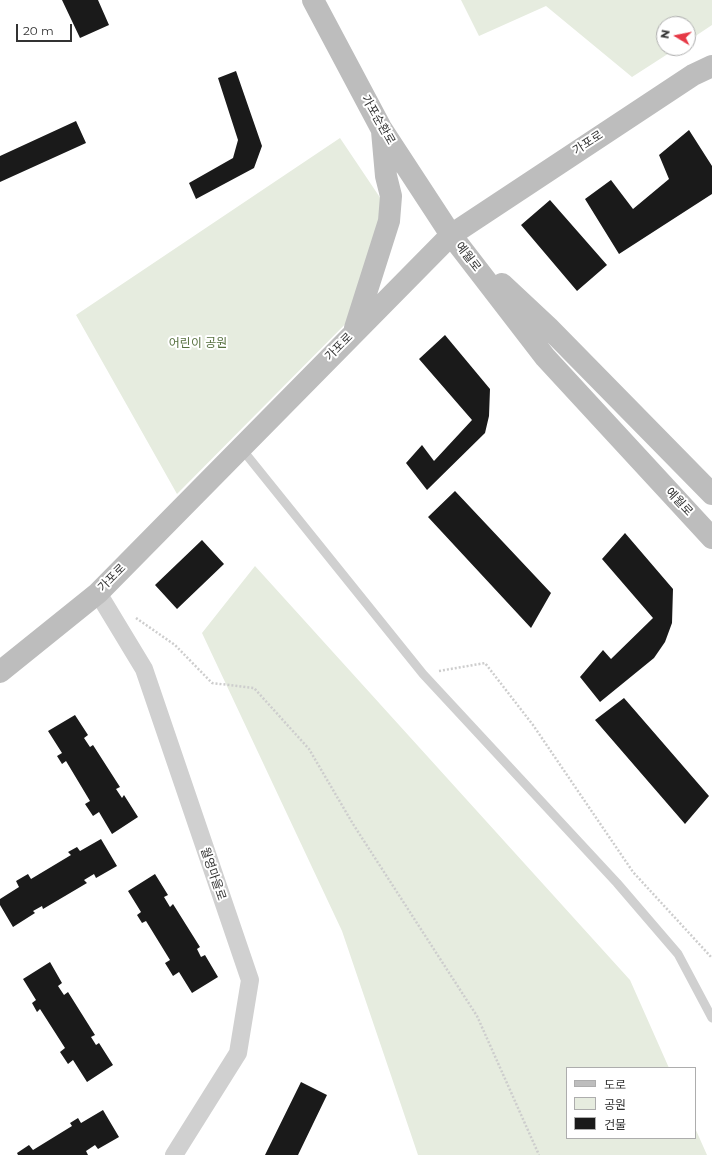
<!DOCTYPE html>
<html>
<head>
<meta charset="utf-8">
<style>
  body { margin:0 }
  #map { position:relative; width:712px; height:1155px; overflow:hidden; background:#fff; font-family:Montserrat,"Noto Sans KR",sans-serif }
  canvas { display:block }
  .legend { position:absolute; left:566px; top:1067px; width:130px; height:72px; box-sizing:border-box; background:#fff; border:1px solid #adadad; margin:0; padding:5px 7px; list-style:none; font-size:12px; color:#333 }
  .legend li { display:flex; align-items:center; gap:8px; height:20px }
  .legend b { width:20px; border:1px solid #adadad }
  .north { position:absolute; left:656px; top:16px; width:40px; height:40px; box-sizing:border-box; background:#fff; border:1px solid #adadad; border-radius:50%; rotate:280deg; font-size:11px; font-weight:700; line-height:16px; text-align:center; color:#333 }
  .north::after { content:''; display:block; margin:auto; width:14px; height:18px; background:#e63946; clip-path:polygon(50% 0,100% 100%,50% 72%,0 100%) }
  .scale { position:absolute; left:16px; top:24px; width:56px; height:18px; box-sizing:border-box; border:2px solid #333; border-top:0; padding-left:5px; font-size:12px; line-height:14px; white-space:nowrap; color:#333; -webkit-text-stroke:3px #fff; paint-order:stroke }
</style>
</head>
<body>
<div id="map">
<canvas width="712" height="1155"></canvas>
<ul class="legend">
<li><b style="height:5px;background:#bdbdbd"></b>도로</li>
<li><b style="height:11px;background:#e6ecdf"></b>공원</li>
<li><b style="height:11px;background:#1a1a1a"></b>건물</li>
</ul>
<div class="north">N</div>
<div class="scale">20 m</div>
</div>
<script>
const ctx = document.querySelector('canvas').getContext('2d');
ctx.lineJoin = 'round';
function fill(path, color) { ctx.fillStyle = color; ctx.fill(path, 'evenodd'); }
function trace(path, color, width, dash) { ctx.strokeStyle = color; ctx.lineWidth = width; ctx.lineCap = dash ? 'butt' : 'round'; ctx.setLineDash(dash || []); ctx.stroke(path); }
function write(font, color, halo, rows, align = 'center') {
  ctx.font = font + ' Montserrat,"Noto Sans KR",sans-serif'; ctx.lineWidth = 4; ctx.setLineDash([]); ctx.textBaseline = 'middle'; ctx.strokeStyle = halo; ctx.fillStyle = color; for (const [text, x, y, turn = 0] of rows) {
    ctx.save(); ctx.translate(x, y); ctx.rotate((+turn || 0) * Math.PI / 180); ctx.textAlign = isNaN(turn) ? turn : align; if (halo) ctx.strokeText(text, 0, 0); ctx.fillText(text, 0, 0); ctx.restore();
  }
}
const green = new Path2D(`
  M461,0H712V25L688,41V24H664V48H677L632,77L546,6L479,36Z
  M340,138L383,202L372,297L177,494L76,315Z
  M255,566L630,980L669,1068H567V1138H695V1128L707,1155H418L342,931L202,633Z`);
const building = new Path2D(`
  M62,0H98L109,25L80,38Z
  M236,71L262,146L254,168L196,199L189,183L233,158L238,140L218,78Z
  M76,121L86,143L0,182V156Z
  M689,130L712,166V194L619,254L585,199L611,180L633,209L669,179L659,155Z
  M550,200L607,265L577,291L521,225Z
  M445,335L490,389L489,416L485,433L427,490L406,463L422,445L434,461L472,420L419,359Z
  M455,491L551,593L531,628L428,517Z
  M625,533L673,589L672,623L665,642L654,658L600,702L580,677L603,650L611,659L653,618L602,559Z
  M202,540L224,564L177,609L155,585Z
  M624,698L709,796L685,824L595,720Z
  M75,715L88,735L84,738L90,747L93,745L120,787L116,789L122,798L124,795L138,817L112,834L99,812L93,816L85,804L90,801L66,761L62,764L57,756L62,753L48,731Z
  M101,839L117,866L96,878L94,874L84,880L87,883L43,909L42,906L33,911L35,913L13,927L0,905V899L19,887L16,881L28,874L31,879L71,855L68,852L77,847L80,851Z
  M155,874L168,895L164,897L170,907L173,904L200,947L197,949L201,957L205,955L218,977L192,993L179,972L173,976L165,963L170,960L146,921L142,923L137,915L141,912L128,891Z
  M50,962L62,983L58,986L64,995L68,992L95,1035L91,1037L96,1045L99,1043L113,1065L87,1082L73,1060L68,1064L60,1052L65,1048L40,1009L37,1012L32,1003L36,1000L23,979Z
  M301,1082L327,1095L298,1155H265Z
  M103,1110L119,1137L98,1149L95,1145L86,1151L88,1155H18L17,1153L29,1145L33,1150L72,1126L70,1123L78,1118L81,1123Z`);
const path = new Path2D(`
  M136,618L175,645L212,683L254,688L309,749L353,824L477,1016L539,1155
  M439,671L485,663L533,725L633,872L712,958`);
const lane = new Path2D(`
  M241,448L423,674L617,883L678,954L712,1018`);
const street = new Path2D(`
  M98,593L144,669L250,980L238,1053L174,1155`);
const secondary = new Path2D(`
  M313,0L381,128L451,235L545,357L712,538
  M502,284L548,327L712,494
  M355,328L389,221L391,196L386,176L382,131
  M0,672L98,593L451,235L693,75L712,66`);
const streetNames = [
  ["가포순환로",378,120,60],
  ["가포로",588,143,-33],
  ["예월로",468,257,52],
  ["가포로",339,347,-45],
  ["예월로",679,502,47],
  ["가포로",112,578,-45],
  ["월영마을로",213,874,71]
];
const parkNames = [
  ["어린이 공원",198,343]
];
fill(green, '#e6ecdf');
fill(building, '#1a1a1a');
trace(path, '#cdcdcd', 2.5, [2, 2]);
trace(lane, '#d0d0d0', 9);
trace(street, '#d0d0d0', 18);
trace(secondary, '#bdbdbd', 22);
write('12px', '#333', '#fff', streetNames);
write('12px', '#56703f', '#fff', parkNames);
</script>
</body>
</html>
